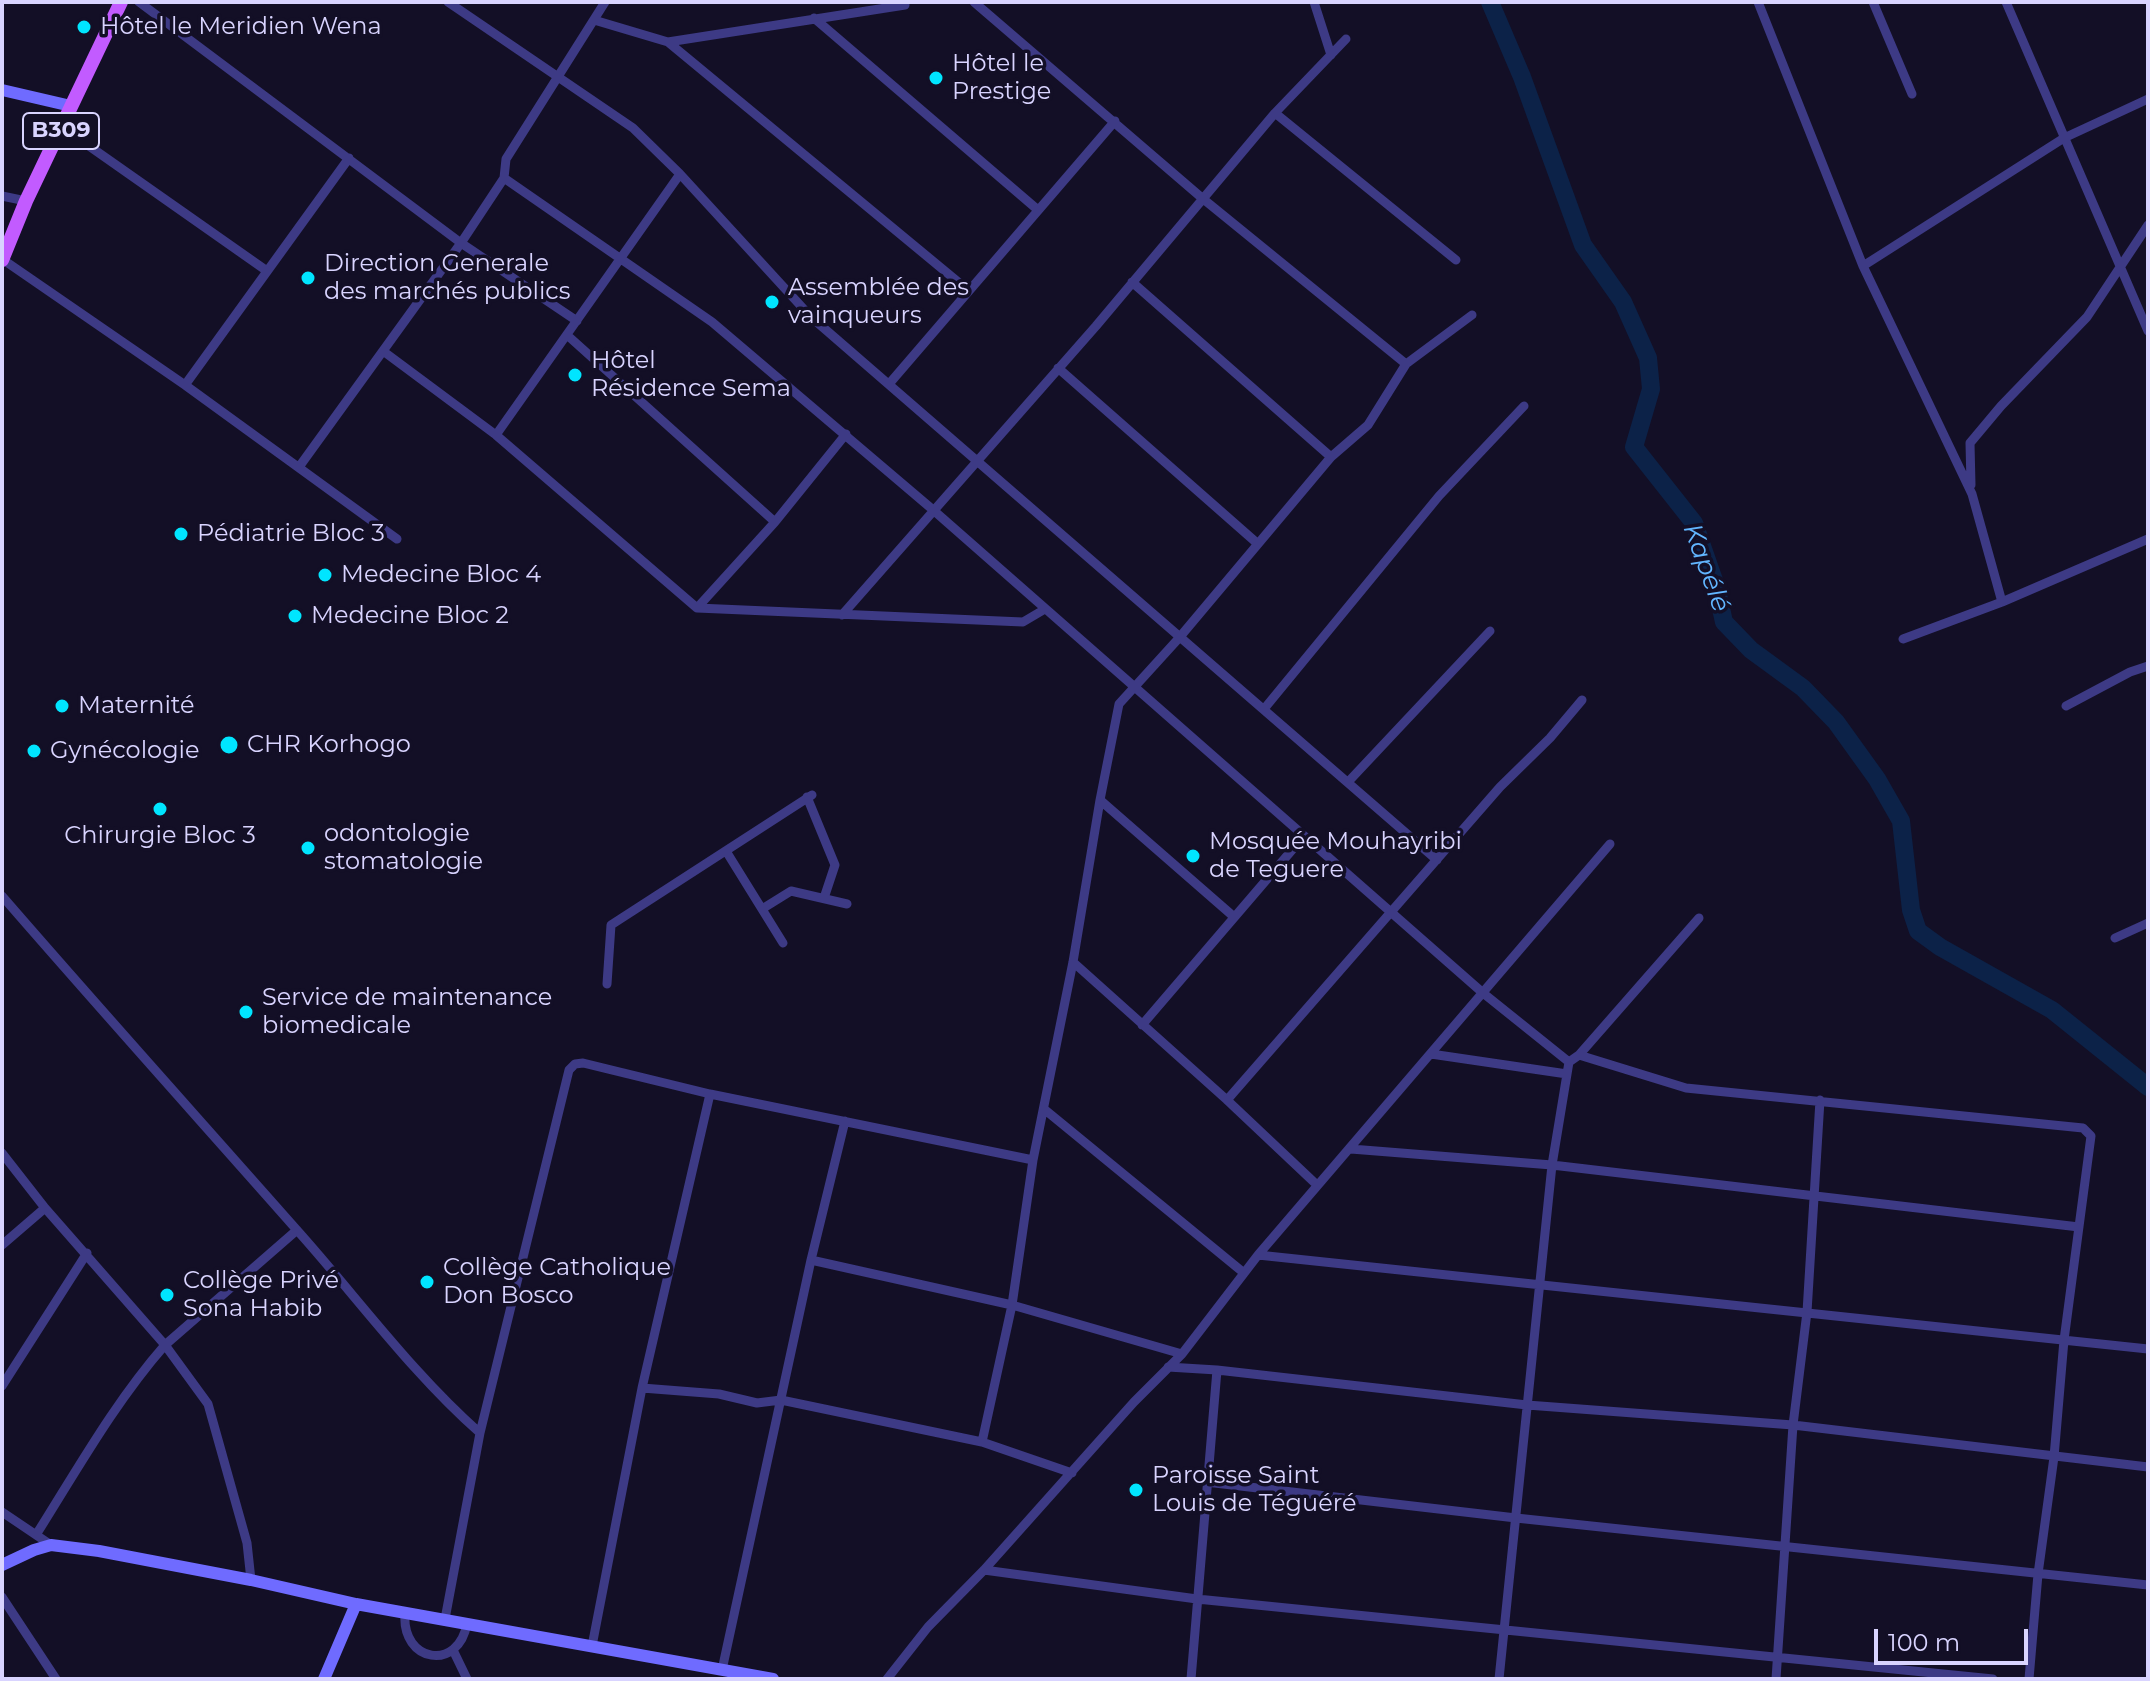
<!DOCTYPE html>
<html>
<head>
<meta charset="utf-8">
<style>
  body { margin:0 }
  #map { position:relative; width:2150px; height:1681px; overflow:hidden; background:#130f26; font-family:Montserrat,sans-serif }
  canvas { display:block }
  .frame { position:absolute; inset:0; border:4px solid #d9d4ff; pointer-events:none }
  .scale { position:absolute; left:1874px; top:1629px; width:154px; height:36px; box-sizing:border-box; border:4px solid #d9d4ff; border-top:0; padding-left:10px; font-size:24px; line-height:28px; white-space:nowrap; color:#d9d4ff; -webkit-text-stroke:6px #130f26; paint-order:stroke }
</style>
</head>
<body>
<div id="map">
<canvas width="2150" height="1681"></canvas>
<div class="frame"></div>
<div class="scale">100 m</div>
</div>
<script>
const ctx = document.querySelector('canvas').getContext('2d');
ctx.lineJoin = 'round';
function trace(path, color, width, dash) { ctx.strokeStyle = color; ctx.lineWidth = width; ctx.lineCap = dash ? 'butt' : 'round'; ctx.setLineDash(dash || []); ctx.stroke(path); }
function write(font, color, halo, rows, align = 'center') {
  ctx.font = font + ' Montserrat,sans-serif'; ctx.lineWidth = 7; ctx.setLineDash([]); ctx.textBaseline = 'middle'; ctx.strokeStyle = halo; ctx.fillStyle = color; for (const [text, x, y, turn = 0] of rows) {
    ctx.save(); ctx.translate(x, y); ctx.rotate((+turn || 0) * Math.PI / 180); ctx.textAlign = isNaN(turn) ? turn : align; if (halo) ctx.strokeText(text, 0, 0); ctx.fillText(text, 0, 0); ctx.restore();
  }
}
const river = new Path2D(`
  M1490,2L1522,77L1583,245L1623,302L1648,358L1651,389L1634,447L1694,523L1716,586L1724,622L1751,650L1803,688L1836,722L1877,779L1901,821L1911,910L1918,931L1940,947L2052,1010L2148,1087`);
const street = new Path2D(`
  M139,2L461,243L577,321
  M448,2L633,128L680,174L811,317L1437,860
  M974,2L1202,198L1406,364
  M1314,2L1331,55
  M1758,2L1863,266L1972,494L2002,602
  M1873,2L1912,94
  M2006,2L2148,331
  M814,18L1038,210
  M594,20L668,42L969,291
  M668,42L905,5
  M1275,113L1456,260
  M62,127L267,271
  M504,178L712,322L932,509L1483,993L1569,1062
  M2,196L26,201
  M2,259L185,385L397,539
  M1863,266L2064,138L2148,99
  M1132,282L1331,457
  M567,335L775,522
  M383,351L496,435L697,608L1023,622L1045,609
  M1058,368L1258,544
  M889,384L1115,121
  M185,385L349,158
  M496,435L680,174
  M299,467L461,243L504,178L506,159L605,2
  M1971,485L1970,443L2001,406L2087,317L2148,225
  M697,608L775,522L846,434
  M842,615L1096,326L1275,113L1346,39
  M1903,639L2002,602L2148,539
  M2066,706L2130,672L2148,666
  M1264,709L1439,496L1524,406
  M1349,781L1490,631
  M807,797L835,865L824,898
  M1100,800L1233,916
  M726,851L783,943
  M2,896C99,1008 198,1118 296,1229C357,1297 411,1372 480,1433L445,1619
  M762,909L791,891L847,904
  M2115,938L2148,923
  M1073,962L1227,1100L1317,1185
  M607,984L611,925L812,795
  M1142,1025L1304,836
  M1431,1054L1567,1074
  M1579,1055L1686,1088L2083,1128L2091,1136L2064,1340L2054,1457L2038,1574L2029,1679
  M1227,1100L1500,787L1550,738L1582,700
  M1044,1109L1244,1273
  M1351,1149L1552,1165L2079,1227
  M2,1153L45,1208L165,1345L208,1404L247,1543L251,1580
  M2,1245L45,1208
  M1258,1255L2148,1349
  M811,1260L1012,1305L1182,1354
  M1168,1367L1217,1370L1527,1405L1793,1425L2148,1467
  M2,1386L87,1253
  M642,1388L719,1394L757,1403L781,1400L982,1442L1072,1473
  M480,1433L569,1070L575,1064L583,1063L710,1094L1033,1160
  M982,1442L1012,1305L1033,1160L1073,962L1100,800L1119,704L1179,638L1331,457L1368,425L1406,364L1472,315
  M1206,1482L1516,1518L2148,1585
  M2,1512L51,1545
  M36,1535C77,1470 115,1402 165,1345L297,1230
  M984,1570L1197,1599L1993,1679
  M2,1597L56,1679
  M405,1613C401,1663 459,1672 467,1623
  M592,1646L642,1388L710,1094
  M453,1650L467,1679
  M722,1670L811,1260L845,1121
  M887,1679L928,1627L984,1570L1134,1402L1182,1354L1258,1255L1610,844
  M1191,1679L1217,1370
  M1499,1679L1552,1165L1569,1062L1579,1055L1699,918
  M1776,1679L1793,1425L1807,1312L1820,1100`);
const secondary = new Path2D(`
  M2,90L71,106
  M2,1565L34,1550L51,1545L99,1551L251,1580L356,1604L773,1679
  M324,1679L356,1604`);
const primary = new Path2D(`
  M2,260L26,201L121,2`);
const markers = [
  [84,27,8,"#00e5ff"],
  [936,78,8,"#00e5ff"],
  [308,278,8,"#00e5ff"],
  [772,302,8,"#00e5ff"],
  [575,375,8,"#00e5ff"],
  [181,534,8,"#00e5ff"],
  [325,575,8,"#00e5ff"],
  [295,616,8,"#00e5ff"],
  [62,706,8,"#00e5ff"],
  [229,745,10,"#00e5ff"],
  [34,751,8,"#00e5ff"],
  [160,809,8,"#00e5ff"],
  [308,848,8,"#00e5ff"],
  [1193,856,8,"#00e5ff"],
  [246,1012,8,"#00e5ff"],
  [427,1282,8,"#00e5ff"],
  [167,1295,8,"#00e5ff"],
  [1136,1490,8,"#00e5ff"]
];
const shields = [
  [61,131,76]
];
const shieldNames = [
  ["B309",61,131]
];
const poiNames = [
  ["Hôtel le Meridien Wena",100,27],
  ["Hôtel le",952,64],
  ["Prestige",952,92],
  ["Direction Generale",324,264],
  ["des marchés publics",324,292],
  ["Assemblée des",788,288],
  ["vainqueurs",788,316],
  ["Hôtel",591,361],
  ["Résidence Sema",591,389],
  ["Pédiatrie Bloc 3",197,534],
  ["Medecine Bloc 4",341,575],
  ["Medecine Bloc 2",311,616],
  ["Maternité",78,706],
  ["CHR Korhogo",247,745],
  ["Gynécologie",50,751],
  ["odontologie",324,834],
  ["stomatologie",324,862],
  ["Chirurgie Bloc 3",160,836,"center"],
  ["Mosquée Mouhayribi",1209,842],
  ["de Teguere",1209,870],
  ["Service de maintenance",262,998],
  ["biomedicale",262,1026],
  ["Collège Catholique",443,1268],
  ["Don Bosco",443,1296],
  ["Collège Privé",183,1281],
  ["Sona Habib",183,1309],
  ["Paroisse Saint",1152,1476],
  ["Louis de Téguéré",1152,1504]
];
const waterNames = [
  ["Kapélé",1706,568,70]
];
trace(river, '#0c2248', 18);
trace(street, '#3d3a85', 9);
trace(secondary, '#6f6bff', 12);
trace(primary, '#c25bff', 14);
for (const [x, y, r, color] of markers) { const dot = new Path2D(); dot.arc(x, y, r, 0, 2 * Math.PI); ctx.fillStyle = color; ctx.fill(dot); trace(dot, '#130f26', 3); }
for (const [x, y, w] of shields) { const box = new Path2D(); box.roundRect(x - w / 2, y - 18, w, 36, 6); ctx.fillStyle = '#130f26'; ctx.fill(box); trace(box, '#d9d4ff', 2); }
write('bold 22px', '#d9d4ff', null, shieldNames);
write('24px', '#d9d4ff', '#130f26', poiNames, 'left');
write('italic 26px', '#62b6ff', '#130f26', waterNames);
</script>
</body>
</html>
